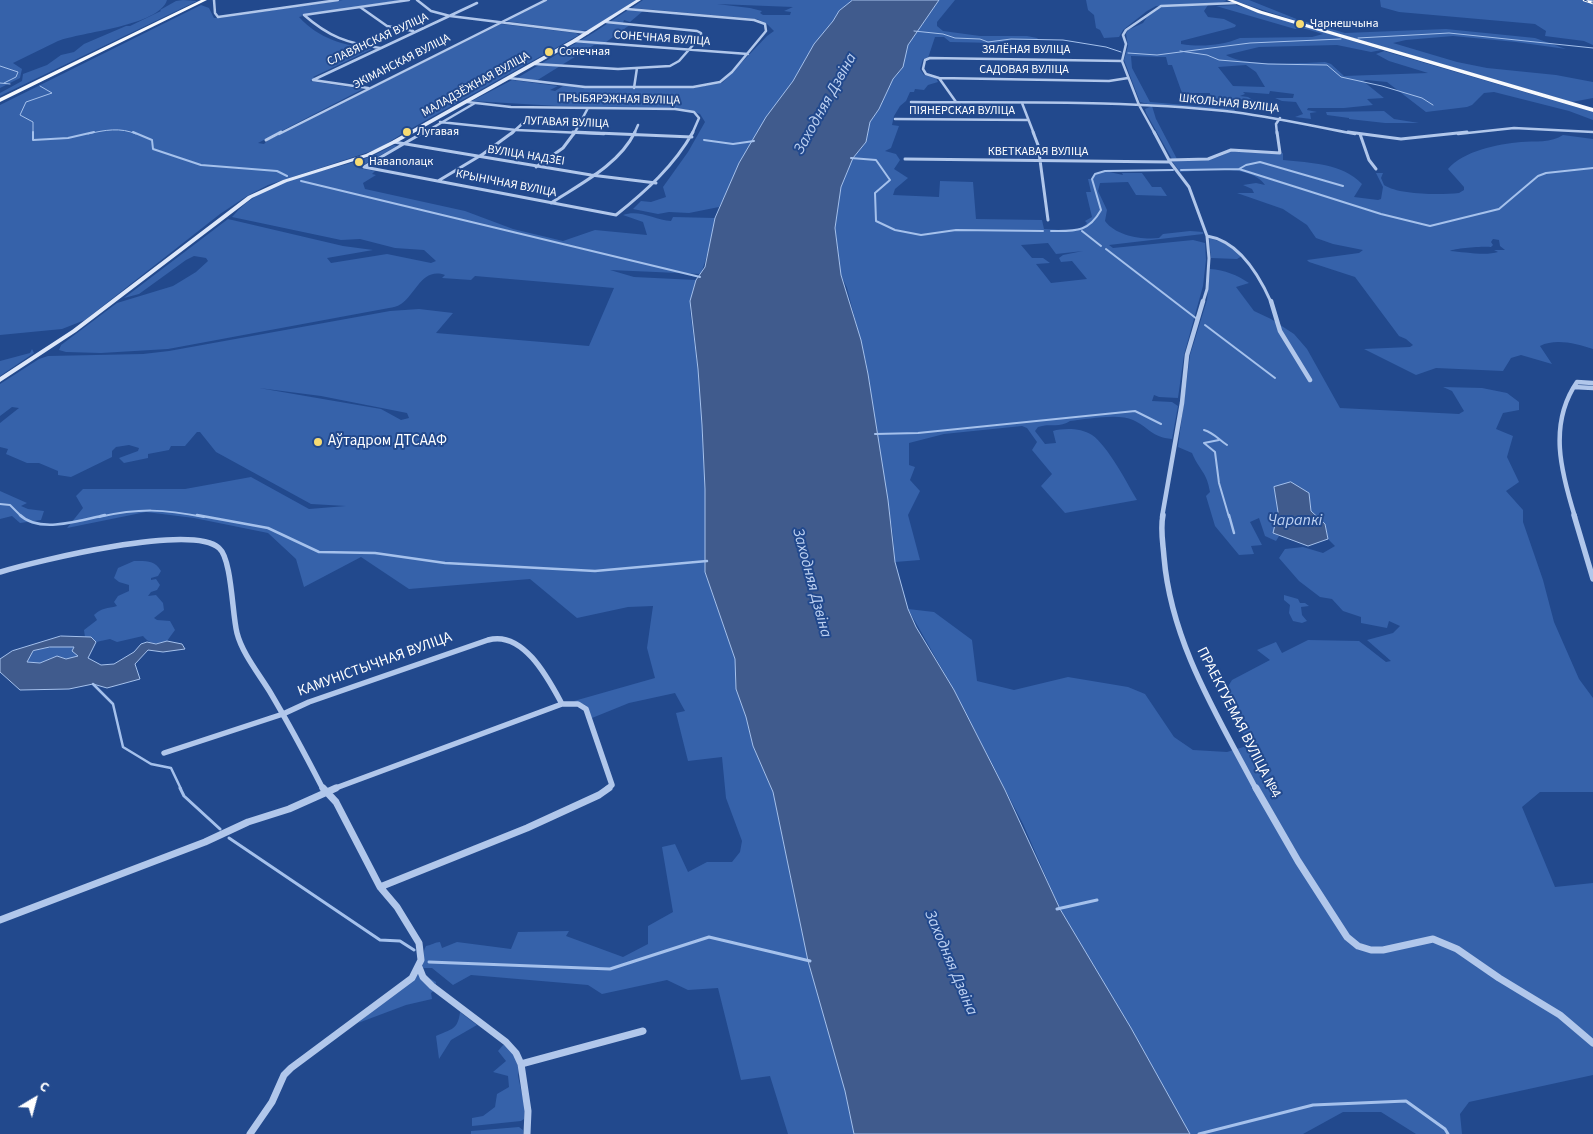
<!DOCTYPE html>
<html>
<head>
<meta charset="utf-8">
<style>
  body { margin:0 }
  #map { position:relative; width:1593px; height:1134px; overflow:hidden; background:#22498d; font-family:"Source Sans 3",sans-serif }
  canvas { display:block }
  .north { position:absolute; left:10px; top:1074px; width:50px; height:50px; -webkit-text-stroke:4px #22498d; paint-order:stroke; rotate:37deg; font-size:14px; font-weight:700; line-height:20px; text-align:center; color:#fff }
  .north::after { content:''; display:block; margin:auto; width:18px; height:22px; background:#fff; clip-path:polygon(50% 0,100% 100%,50% 72%,0 100%) }
</style>
</head>
<body>
<div id="map">
<canvas width="1593" height="1134"></canvas>
<div class="north">С</div>
</div>
<script>
const ctx = document.querySelector('canvas').getContext('2d');
ctx.lineJoin = 'round';
function fill(path, color) { ctx.fillStyle = color; ctx.fill(path, 'evenodd'); }
function trace(path, color, width, dash) { ctx.strokeStyle = color; ctx.lineWidth = width; ctx.lineCap = dash ? 'butt' : 'round'; ctx.setLineDash(dash || []); ctx.stroke(path); }
function write(font, color, halo, rows, align = 'center') {
  ctx.font = font + ' "Source Sans 3",sans-serif'; ctx.lineWidth = 4; ctx.setLineDash([]); ctx.textBaseline = 'middle'; ctx.strokeStyle = halo; ctx.fillStyle = color; for (const [text, x, y, turn = 0] of rows) {
    ctx.save(); ctx.translate(x, y); ctx.rotate((+turn || 0) * Math.PI / 180); ctx.textAlign = isNaN(turn) ? turn : align; if (halo) ctx.strokeText(text, 0, 0); ctx.fillText(text, 0, 0); ctx.restore();
  }
}
const green = new Path2D(`
  M0,0H167C159,26 81,32 58,41C43,48 28,56 13,63L22,69L20,78L0,88Z
  M183,0L197,1L0,96V93L22,81L23,74L47,65L61,55L74,52L84,44L126,26H130L161,11L160,10L176,1Z
  M343,0H403L303,15H301L303,16L299,17C319,39 343,45 372,49L313,77L315,78L310,81L363,89L258,143L264,144L268,140L501,24L576,33L579,35L405,132L378,149L268,185L247,196L220,214L85,320L62,329L0,335V105L201,5L209,8L214,18H220Z
  M548,0H636L589,30L580,31L505,21Z
  M643,0H853L839,11L833,21L814,44L793,81L766,117L719,207L689,213L669,212L658,214L633,209L641,201L651,202L666,197L663,187L688,152L705,122L700,114L685,109L558,106L472,101L512,80L558,86L550,90L555,91L563,86L693,88L722,83L767,36L774,31L767,24L757,19L632,8ZM717,4L793,7L784,11L791,12L790,15H763L760,13L762,11L750,8Z
  M939,0H955L937,22V26L943,31L980,36H1027L1037,38L1039,40H1012L996,43L950,42L944,37H935L928,58L923,59L920,69L924,75L936,78L938,82L928,85L924,90L915,89L914,92H910L906,101L900,106L894,116L892,125L899,126L891,148L885,151L896,154L900,160L894,169L908,178L895,189L893,195L939,197L940,181L973,182L976,219L1042,220L1044,229C1056,229 1079,234 1087,223L1085,221L1092,217L1086,192H1091L1088,179H1092L1095,174L1105,171L1123,175L1122,173H1142L1152,187H1161L1167,196L1136,195L1128,182L1100,183L1098,191L1107,210L1105,221C1116,236 1142,240 1159,238L1163,234L1190,231L1203,232V234L1109,245L1113,248L1193,240L1205,243L1206,260L1203,286L1184,355L1178,398L1159,397L1154,395L1152,401L1172,402L1178,406L1172,439C1151,437 1150,428 1133,420C1119,413 1087,419 1070,421C1061,428 1049,423 1038,427L1035,431L1045,444L1056,443L1053,431C1064,428 1081,428 1092,435C1108,446 1127,483 1137,500L1065,513L1041,486L1052,474L1032,450L1037,442L1027,428L1022,426L944,434L909,443V465L915,467L910,480L920,491L908,515L920,560L895,562L893,535L866,362L847,288L841,275L835,228L841,187L853,158L866,142L870,122L879,109L893,79L901,70L908,45ZM1048,243L1056,254L1083,251L1063,255L1059,258L1061,262L1072,261L1087,279L1051,283L1036,264L1050,263L1043,258H1032L1021,245Z
  M1086,0H1225L1227,1L1215,4L1156,6L1147,11L1123,30L1119,37L1104,38L1100,30L1096,28L1094,15L1088,10Z
  M1232,0H1249L1299,20L1345,33L1446,29L1535,38L1566,49L1516,42L1453,36L1406,40L1393,43L1457,62L1487,68L1556,75L1593,82V98L1572,102L1315,27Z
  M1380,0H1582L1593,3V45L1584,41L1545,36L1546,31L1535,24L1399,12L1381,7Z
  M1208,5L1204,11L1208,17L1224,19L1236,25L1235,27L1181,41V44C1200,47 1221,46 1240,38L1312,37L1323,34L1306,29H1295L1216,6L1236,5L1382,50L1371,52L1337,45L1259,47L1226,55C1245,67 1301,63 1325,62L1331,64L1344,76L1428,73L1389,61L1376,54L1384,51L1593,112V120L1569,111L1494,92L1484,93L1472,105L1467,107L1426,112L1387,82L1366,80L1363,81L1384,98L1367,99L1373,105L1344,108H1308L1307,110L1317,112L1310,113L1311,119L1295,117L1303,114L1296,102L1282,101L1275,98H1293L1294,94L1270,91L1269,94L1243,92L1245,94L1240,96L1248,97L1256,102L1250,103L1245,100L1239,99L1240,101H1238L1210,98V93H1182L1172,65H1168L1166,57L1131,56L1132,68L1150,102L1234,109L1235,111L1148,104L1140,102L1124,60L1128,46L1126,34L1128,30L1143,23L1147,17L1161,7ZM1246,65L1256,72L1265,87L1233,86L1218,67Z
  M628,10L643,11L630,22L624,20L623,23L631,24L602,45H594L536,81L517,78L593,33Z
  M1152,106L1156,119L1177,159H1172L1146,113L1145,109Z
  M1384,111L1394,119L1419,123H1385L1349,119V118L1327,115L1326,112Z
  M1563,135L1593,139V349C1577,344 1556,338 1540,346L1552,364L1521,355L1511,358L1503,371L1436,368L1416,375L1364,349L1410,347L1413,345L1406,339L1399,336L1355,277L1309,262L1307,260L1359,253L1363,250L1333,244L1316,238L1307,225L1283,209L1237,193H1254L1252,189L1243,185L1256,183L1265,185C1250,163 1203,171 1180,172L1172,161C1192,160 1213,163 1230,151L1279,154L1283,153V160C1311,163 1342,163 1362,184L1354,197L1378,200L1381,199L1383,187L1376,173H1383L1381,178L1384,185C1399,195 1440,195 1459,193L1464,190V187L1448,169C1463,151 1498,144 1521,142C1534,141 1552,143 1563,135ZM1493,239L1499,240L1500,246L1505,250H1494L1498,252C1486,256 1463,252 1450,251C1455,248 1485,246 1491,247L1493,245L1491,242Z
  M394,145L397,146L358,168L375,171L372,174L376,175L363,183L365,189L465,211L513,229L563,241L595,230L647,235L643,222L623,215C639,209 655,220 671,221L673,217L715,218L708,252L701,274L610,270L634,277L696,280L690,301V311L698,369L702,425L705,489V572L735,659L736,689L746,717L753,746L773,792L808,961L845,1091L854,1134H788L770,1076L741,1080L718,988L688,990L667,980L602,994L588,985L471,975L453,985L432,968H422L424,975L436,982L435,990L431,993L432,999L406,1005L358,1023L422,968C424,961 422,952 426,946C432,945 435,942 440,942L442,948L457,942L511,949L518,932L569,931L566,936L623,957L648,944V926L673,912L662,847L675,844L688,872L707,862H732L740,852L742,841L726,798L722,757L688,761L676,713L685,711L675,693L629,703L592,718L585,705L574,701L655,678L647,648L653,606L628,607L577,618L530,579L409,589L361,557L304,587L296,559L268,533L194,518L146,512L67,528L83,508L76,496L83,489H185L251,477L309,509L346,506L311,504L216,452L200,432H197L185,446H171L169,450L148,454V458L124,463L119,458L138,451L139,448L129,445L116,447L112,451V457L71,477L58,475V471L39,463H27L6,454L8,449L0,447V423L19,408L12,407L0,416V384L39,359L48,356L143,354L169,351L390,311L419,309L453,313L436,333L589,346L614,288L475,276L471,280L442,278L445,275C422,267 416,294 401,304C397,307 393,307 389,308L168,349L101,353L66,352L59,350L61,345L117,303L173,286L196,272L208,261L206,258L194,256L186,260L139,294L124,298L228,219L343,246L373,250L327,258L331,263L387,254L431,263L436,261L424,250L395,248L360,239L341,240L232,217C266,176 327,174 374,155C381,152 387,148 394,145ZM259,388L321,396L407,413L409,418L401,420L381,409Z
  M1209,238L1225,243L1242,256L1237,259L1211,258Z
  M1210,269C1225,270 1237,275 1249,283L1236,287L1254,311L1271,319L1294,334L1307,349L1340,408L1459,414L1464,411L1452,391L1443,387L1482,388L1507,393L1519,402V410L1503,413L1496,429L1513,436L1507,457L1519,482L1506,491L1523,510V522L1543,580L1554,622L1579,679L1593,698V792H1540L1522,807L1555,887L1593,883V1075L1469,1102L1460,1114L1462,1134H1416L1381,1112H1343L1303,1134H1190L1131,1028L1060,909L1023,824L954,690L908,609L934,612L972,640L977,681L1014,690L1068,677L1128,687L1145,694L1174,737L1193,750L1227,752L1250,745L1221,698L1232,680L1270,660L1257,650L1276,642L1282,653L1308,640L1359,641L1386,662L1391,661L1367,640L1393,633L1400,626L1389,621L1387,628L1361,623V617L1343,611L1332,599L1320,597L1299,581L1279,558L1285,549L1303,547L1323,553L1335,546L1328,539L1325,524L1311,511L1309,493L1274,487L1278,512L1273,533L1279,536L1276,541L1265,536L1259,518L1250,522L1262,545L1251,546L1254,554L1239,555L1215,526L1206,496L1210,492C1207,472 1199,470 1192,453L1178,447L1190,355L1207,300Z
  M32,349L34,353L0,376V361L30,353Z
  M0,491L27,503L21,506L28,509L44,511L41,520L20,523L12,516L0,519Z
  M134,561C146,561 155,560 161,571L158,576L151,578V580L156,579L160,585L157,590L151,592L148,596L156,595L163,603L164,610L154,618L157,620L170,621L175,630L167,641C157,644 150,645 143,636L117,642L110,639L96,642L91,637H85L84,630L97,620L94,615C102,607 107,609 117,606L114,602L118,596L129,591V585L119,582L114,578L118,568Z
  M1284,595L1298,599L1300,603H1305L1309,606L1301,607L1302,615L1307,621L1302,623L1293,621L1289,613L1290,605L1284,600Z
  M50,647H74L79,656L66,659L57,656L40,663L26,662L33,651Z
  M460,1012L477,1025L451,1040L439,1059L436,1036C451,1029 458,1030 460,1012Z
  M504,1044L514,1054L519,1068L518,1076L525,1108L524,1119L521,1121L472,1126V1118L483,1116L495,1107L497,1094L509,1087L508,1076L493,1072L506,1061L498,1051Z
  M519,1127L523,1130V1134H471V1131Z`);
const water = new Path2D(`
  M853,0H939L908,45L903,67L893,79L879,109L870,122L866,142L853,158L841,187L835,228L841,275L861,340L868,374L888,500L895,562L908,609L916,627L954,690L1005,790L1060,909L1131,1028L1190,1134H854L845,1091L808,961L773,792L753,746L746,717L736,689L735,659L705,572V489L702,425L698,369L690,301L696,280L705,267L715,218L739,163L766,117L793,81L814,44L833,21L839,11Z
  M1291,482L1309,493L1311,511L1325,524L1328,539L1308,546L1273,533L1278,512L1274,487Z
  M61,636L91,637L96,642L88,658L101,665L114,664L134,652L141,644L147,642L156,644L167,641L182,644L185,649L163,652L148,650L135,664L140,679L107,688L93,684L69,689L20,690L0,672V659L12,651ZM50,647H74L72,651L78,656L66,659L57,656L40,663L27,662L33,651Z`);
const streamFar3 = new Path2D(`
  M1589,0L1593,1
  M914,31L943,34L955,38L980,39L988,42L1011,39L1063,40L1106,47L1121,52
  M1358,38L1449,33L1593,48
  M1180,51L1207,55L1219,60L1268,64L1327,65L1341,77L1382,86L1422,98L1433,105
  M1128,53L1157,55L1250,43L1341,39
  M0,66L18,72L16,77L4,83
  M0,83L10,84
  M33,134V122L20,115L26,102L52,93L40,86
  M88,134C104,130 121,127 136,134`);
const streamFar2 = new Path2D(`
  M33,132V140L68,138L94,132
  M133,132L152,140L153,149L201,165L277,171L287,176
  M704,140L733,144L754,141
  M851,158L876,160L890,180L875,193L876,221L895,230L921,235L956,230L1043,231
  M1239,169L1246,165L1260,162L1343,186
  M1181,170L1239,169L1381,214L1430,226L1499,209L1538,176L1546,173L1593,168
  M301,181L700,277
  M1051,231C1075,231 1088,233 1101,210L1092,179L1095,174L1105,171L1173,170
  M1082,231L1101,246
  M1106,249L1197,319
  M1205,325L1275,378
  M1204,430C1214,433 1218,439 1227,445
  M875,434L918,433L1135,411L1161,424
  M1219,440L1204,443L1215,452L1219,483L1229,517
  M0,504L10,505L22,517
  M99,517C140,508 163,509 204,517`);
const streamFar1 = new Path2D(`
  M20,515C39,534 83,520 105,515
  M197,515L268,528L319,552L375,553L445,563L595,571L707,561
  M1229,515L1234,533
  M93,684L113,704L123,747L151,764L171,768L181,789`);
const stream = new Path2D(`
  M180,788L184,796L220,829
  M229,838L380,940L400,941L414,950
  M1057,909L1097,900
  M429,962L610,969L709,937L810,961
  M1199,1134L1313,1105L1406,1101L1445,1129L1448,1134`);
const streetFar4 = new Path2D(`
  M214,0L215,13L218,17L338,0
  M417,0L431,11L450,16L588,33
  M360,7L387,26L413,31
  M304,15L409,0
  M304,15C329,37 347,43 380,48
  M574,41L748,54
  M1122,61L1139,105L1155,134
  M1122,61L1126,44L1123,35L1126,30L1161,6L1236,3
  M535,64L618,69L670,66L679,61L701,36V33L697,31L606,22
  M509,78L585,87H693L720,82L732,72L766,31L765,24L754,20L627,9
  M939,78L1109,81L1128,78
  M313,80L477,3
  M313,80L368,88
  M634,88L637,68
  M467,102L511,107L675,109L694,112L699,118L692,134
  M911,102C1016,103 1121,100 1225,111C1269,116 1312,126 1355,134
  M956,102L939,78L926,74L923,69L925,60L930,58L1122,61
  M1022,103L1034,134
  M895,119L1028,120
  M440,122L516,130L604,134
  M279,134L546,0
  M422,134L475,103
  M511,134L524,122
  M574,134L588,108
  M634,134L638,125
  M1277,134L1276,124L1280,118
  M1458,134L1514,128L1593,132`);
const streetFar3 = new Path2D(`
  M573,132L692,137
  M1033,132L1038,145L1048,220
  M1154,132L1170,162L1189,187L1207,236L1209,258L1207,289L1203,302
  M1348,132L1401,139L1467,132
  M1360,134L1369,160L1376,169
  M266,140L281,132
  M394,142L591,175L656,183
  M905,159L1170,162
  M1169,160L1208,159L1231,150L1280,153L1277,132
  M364,167L616,215C646,191 674,166 693,132
  M364,167L424,132
  M536,167L563,148L575,132
  M438,181L483,154L513,132
  M551,203C580,184 619,165 635,132
  M1207,236C1239,241 1259,275 1271,302`);
const streetFar2 = new Path2D(`
  M1271,301L1280,331L1310,380
  M1574,387L1593,388
  M1162,517L1182,403L1187,355L1203,301
  M1575,517C1561,472 1548,424 1577,382L1593,383`);
const streetFar1 = new Path2D(`
  M1163,515C1160,529 1163,543 1164,557C1171,642 1217,715 1256,789
  M1574,515L1593,579
  M0,572C37,561 191,523 219,548C232,559 232,614 237,633C242,653 259,674 270,692C289,724 306,756 323,789
  M164,753L283,714L309,702L488,640C523,630 548,678 562,704H578L586,709L612,785L607,789
  M333,789L562,704`);
const street = new Path2D(`
  M1256,788L1298,861L1347,937L1358,946L1371,950H1383L1433,939L1457,949L1499,978L1560,1015L1593,1043
  M380,887L527,828L599,795L609,788
  M0,920L205,842L248,822L289,809L336,788
  M419,967L423,977L432,986L506,1042L516,1053L521,1064
  M250,1134L272,1102L284,1075L291,1068L412,978L421,960L419,943L397,907L380,887L336,802L323,788
  M527,1134L528,1111L521,1064L643,1031`);
const secondary = new Path2D(`
  M636,0H641L576,42L396,143L370,156L287,182L252,198L76,332L0,382V377L72,330L248,196L283,180L366,154L392,141L572,40Z`);
const primary = new Path2D(`
  M201,0H207L0,102V98Z
  M1227,0H1233L1262,11L1593,108V112L1258,13Z`);
const rail = new Path2D(`
  M1584,0L1593,3`);
const markers = [
  [1300,24,5,"#f7db73"],
  [549,52,5,"#f7db73"],
  [407,132,5,"#f7db73"],
  [359,162,5,"#f7db73"],
  [318,442,5,"#f7db73"]
];
const farPoinames = [
  ["Чарнешчына",1310,24],
  ["Сонечная",559,52],
  ["Лугавая",417,132],
  ["Наваполацк",369,162]
];
const farStreetnames = [
  ["СОНЕЧНАЯ ВУЛІЦА",662,39,4],
  ["СЛАВЯНСКАЯ ВУЛІЦА",378,40,-25],
  ["ЗЯЛЁНАЯ ВУЛІЦА",1026,50],
  ["ЭКІМАНСКАЯ ВУЛІЦА",402,62,-27],
  ["САДОВАЯ ВУЛІЦА",1024,70],
  ["МАЛАДЗЁЖНАЯ ВУЛІЦА",476,85,-29],
  ["ПРЫБЯРЭЖНАЯ ВУЛІЦА",619,100,1],
  ["ШКОЛЬНАЯ ВУЛІЦА",1229,104,6],
  ["ПІЯНЕРСКАЯ ВУЛІЦА",962,111],
  ["ЛУГАВАЯ ВУЛІЦА",566,123,2],
  ["КВЕТКАВАЯ ВУЛІЦА",1038,152],
  ["ВУЛІЦА НАДЗЕІ",526,156,9],
  ["КРЫНІЧНАЯ ВУЛІЦА",506,184,11]
];
const poiNames = [
  ["Аўтадром ДТСААФ",328,442]
];
const streetNames = [
  ["КАМУНІСТЫЧНАЯ ВУЛІЦА",375,665,-20],
  ["ПРАЕКТУЕМАЯ ВУЛІЦА №4",1238,723,63]
];
const waterNames = [
  ["Заходняя Дзвіна",826,104,-61],
  ["Чарапкі",1295,521],
  ["Заходняя Дзвіна",811,583,75],
  ["Заходняя Дзвіна",950,963,67]
];
fill(green, '#3662aa');
fill(water, '#405b8d');
trace(water, '#a5c1ec', 1);
trace(streamFar3, '#a5c1ec', 1);
trace(streamFar2, '#a5c1ec', 2);
trace(streamFar1, '#a5c1ec', 2.5);
trace(stream, '#a5c1ec', 3);
trace(streetFar4, '#b1c7eb', 2.5);
trace(streetFar3, '#b1c7eb', 3);
trace(streetFar2, '#b1c7eb', 4.5);
trace(streetFar1, '#b1c7eb', 5.5);
trace(street, '#b1c7eb', 7);
fill(secondary, '#dde7f9');
fill(primary, '#f6f9fe');
trace(rail, '#fff', 2.5);
trace(rail, '#22498d', 1, [4]);
for (const [x, y, r, color] of markers) { const dot = new Path2D(); dot.arc(x, y, r, 0, 2 * Math.PI); ctx.fillStyle = color; ctx.fill(dot); trace(dot, '#22498d', 2); }
write('12px', '#fff', '#22498d', farPoinames, 'left');
write('12px', '#fff', '#22498d', farStreetnames);
write('15px', '#fff', '#22498d', poiNames, 'left');
write('15px', '#fff', '#22498d', streetNames);
write('italic 16px', '#bdd1f2', '#22498d', waterNames);
</script>
</body>
</html>
